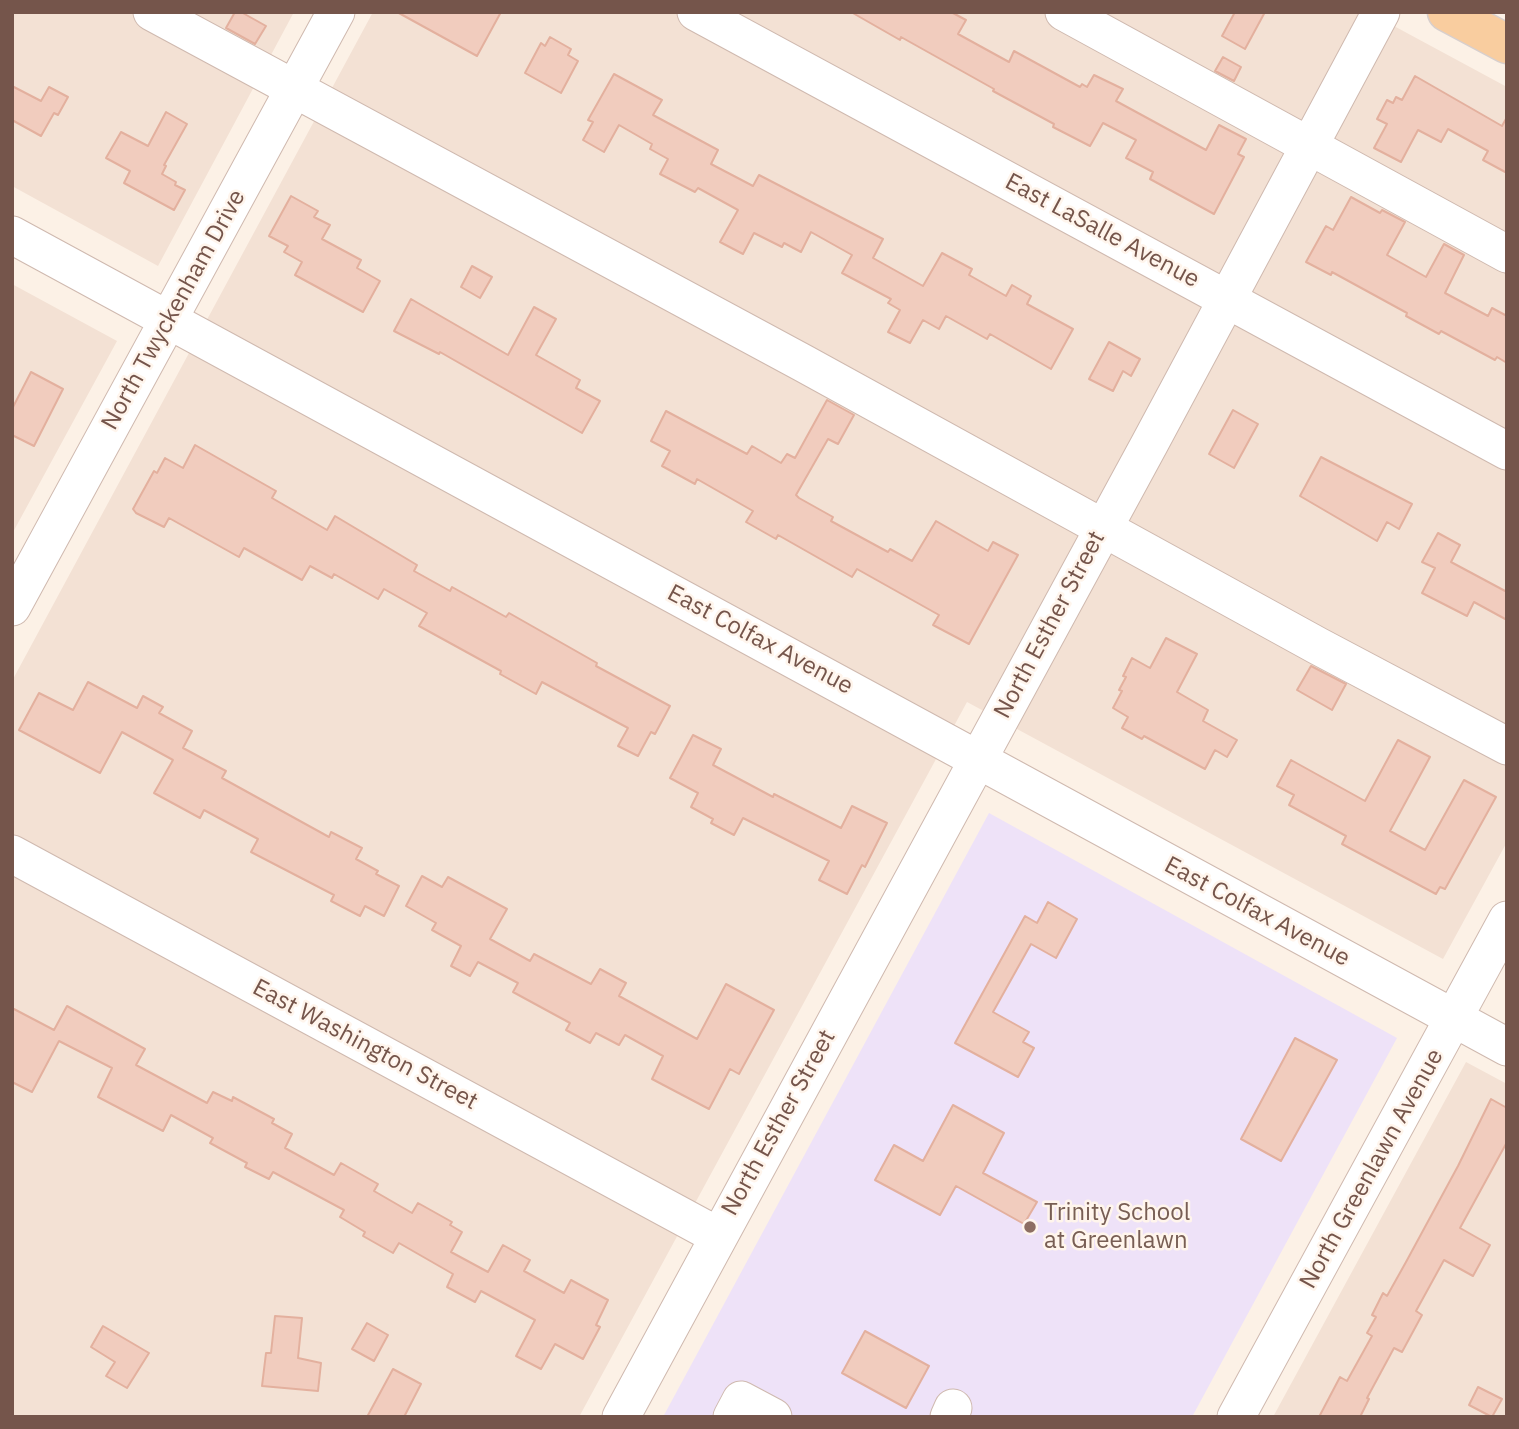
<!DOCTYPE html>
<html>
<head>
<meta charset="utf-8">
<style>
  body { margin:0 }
  #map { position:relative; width:1519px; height:1429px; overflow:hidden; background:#fcf1e6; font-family:"IBM Plex Sans",sans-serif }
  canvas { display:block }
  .frame { position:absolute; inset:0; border:14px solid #75554b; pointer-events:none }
</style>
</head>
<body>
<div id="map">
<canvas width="1519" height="1429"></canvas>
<div class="frame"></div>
</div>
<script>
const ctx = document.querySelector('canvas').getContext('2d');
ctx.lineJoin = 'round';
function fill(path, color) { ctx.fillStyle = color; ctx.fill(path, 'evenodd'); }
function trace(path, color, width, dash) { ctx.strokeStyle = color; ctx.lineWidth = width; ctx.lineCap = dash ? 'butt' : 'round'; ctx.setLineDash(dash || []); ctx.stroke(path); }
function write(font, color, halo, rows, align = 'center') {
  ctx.font = font + ' "IBM Plex Sans",sans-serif'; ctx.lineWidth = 5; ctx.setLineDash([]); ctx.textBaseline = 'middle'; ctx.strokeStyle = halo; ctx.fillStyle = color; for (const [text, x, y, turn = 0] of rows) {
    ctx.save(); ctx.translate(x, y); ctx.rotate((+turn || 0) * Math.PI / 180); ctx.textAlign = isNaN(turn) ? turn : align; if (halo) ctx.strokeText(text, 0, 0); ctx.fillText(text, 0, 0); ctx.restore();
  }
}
const residential = new Path2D(`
  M12,12H294L158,266L12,186Z
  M373,12H1368L1507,87V842L1443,959L967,702L579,1417H12V681Z
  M12,284L117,341L12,534Z
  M1466,1062L1507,1084V1417H1273Z`);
const education = new Path2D(`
  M989,813L1397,1038L1192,1417H663Z`);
const building = new Path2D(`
  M235,12H241L266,26L255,44L226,28Z
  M397,12H501L477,56Z
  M851,12H951L966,20L958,34L1009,62L1014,51L1080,87L1082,84L1087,87L1094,75L1123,89L1116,101L1206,150L1219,125L1246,139L1238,154L1244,157L1214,214L1150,179L1153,172L1126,158L1136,140L1103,123L1090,146L1053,127L1054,124L993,91L994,89L901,37L900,40Z
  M1235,12H1265L1245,49L1222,36Z
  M550,37L571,49L568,55L578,61L561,93L525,73L541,43L545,46Z
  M1223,57L1241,67L1234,81L1215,71Z
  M614,74L662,100L653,115L718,150L711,164L753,186L759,175L883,239L873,258L923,286L942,253L972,269L969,275L1006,296L1012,285L1031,296L1027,304L1073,329L1051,369L990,334L987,339L946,316L939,329L923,320L910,343L888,332L900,310L888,303L891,299L842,273L852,255L811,232L801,252L784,243L782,247L754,233L743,254L720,242L738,210L698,188L695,192L660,174L668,159L650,149L652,144L619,125L604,152L583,140L593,122L588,120Z
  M1415,76L1502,126L1507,117V173L1483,160L1488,151L1448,129L1441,142L1418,130L1401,162L1374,148L1387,124L1377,119L1387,100L1393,103L1396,97L1402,100Z
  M12,86L41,101L49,87L68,97L58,115L54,113L41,136L12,120Z
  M166,112L187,124L164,165L166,166L162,174L176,182L175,185L185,190L174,210L124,183L130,171L106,158L121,132L148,146Z
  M291,196L318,211L314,217L330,225L322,239L361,260L357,268L380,281L363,312L295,275L302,262L284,252L288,246L269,236Z
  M1351,197L1380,213L1382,210L1405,222L1387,255L1426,277L1444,244L1464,255L1445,293L1488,316L1492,308L1507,316V363L1497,357L1495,360L1441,331L1439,334L1406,316L1407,313L1332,272L1331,275L1306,262L1326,226L1333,230Z
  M472,266L492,277L480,298L461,287Z
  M411,299L508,355L534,307L556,319L536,355L580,380L576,388L600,401L582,433L440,352L439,354L394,331Z
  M1109,342L1140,359L1131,376L1123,371L1113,391L1089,379Z
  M31,372L63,389L34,446L12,435V409Z
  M827,400L854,415L838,444L828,439L796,495L799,498L833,517L831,521L888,552L890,549L912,561L936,521L988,551L993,542L1018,555L969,644L933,625L939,615L857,569L852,577L778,535L776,539L746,522L753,511L697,479L695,484L662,466L670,451L651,441L666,411L747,454L752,446L781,463L787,454L795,458Z
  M1233,410L1258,424L1234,468L1209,454Z
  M195,445L276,491L272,498L327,530L335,516L417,565L414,571L450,591L452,587L506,617L509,613L597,663L596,666L670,706L655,734L651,732L638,756L618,746L628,728L542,682L536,694L500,674L501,671L419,626L427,613L384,589L378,599L334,574L332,578L310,566L302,580L244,548L239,557L169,518L164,527L136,513L133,509L154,471L157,473L165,458L183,468Z
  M1321,457L1412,504L1399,529L1387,522L1377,541L1300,496Z
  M1438,533L1460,545L1451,562L1507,592V620L1474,602L1467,616L1422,593L1435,568L1422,562Z
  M1166,638L1197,654L1177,692L1208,710L1203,721L1237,740L1227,757L1215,750L1205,769L1144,736L1142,739L1122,728L1128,717L1113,708L1122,691L1119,690L1126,677L1123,676L1132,658L1150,668Z
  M1311,666L1346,684L1332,710L1297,690Z
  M88,682L137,708L143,696L163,707L159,713L192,731L183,748L226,771L222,778L329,837L331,832L362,848L356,859L378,871L376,874L399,886L384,916L365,906L360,916L331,901L334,895L251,852L258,839L204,810L200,818L154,793L173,760L122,732L100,773L19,730L39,693L73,710Z
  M693,735L721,749L713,765L773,797L774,794L841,828L852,806L887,823L865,867L862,865L847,894L819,880L829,861L743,818L734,835L711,823L713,819L691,807L698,793L670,778Z
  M1398,740L1430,757L1390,831L1425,850L1464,780L1496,797L1445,889L1440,887L1436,894L1342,844L1346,836L1289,805L1294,795L1277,786L1291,760L1365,801Z
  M422,876L442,887L448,877L507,909L490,939L530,961L534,954L591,984L600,969L626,983L619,996L697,1039L726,984L774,1010L739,1074L730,1069L709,1109L652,1079L663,1056L625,1035L619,1045L596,1033L590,1043L566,1030L570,1023L513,992L518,983L478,962L470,976L451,966L461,946L432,930L436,923L406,906Z
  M1048,902L1077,919L1056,958L1031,944L993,1012L1029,1032L1023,1042L1034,1048L1018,1077L955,1043L1025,916L1037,923Z
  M67,1006L145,1049L136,1065L207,1103L213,1092L232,1101L233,1097L274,1119L272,1123L292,1134L285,1148L334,1175L341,1163L378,1184L374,1191L412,1213L418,1203L452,1222L450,1225L462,1232L451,1252L488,1272L503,1245L530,1260L524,1271L564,1293L571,1280L608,1300L596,1325L600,1327L583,1359L555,1344L541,1369L516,1356L535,1320L481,1291L475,1302L447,1287L453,1274L399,1243L393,1253L363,1236L365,1232L340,1217L344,1210L273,1172L269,1179L245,1167L247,1163L210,1143L213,1138L171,1115L163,1131L98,1097L112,1068L59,1041L32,1092L12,1082V1008L54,1030Z
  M1295,1038L1337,1060L1281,1161L1241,1139Z
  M1491,1099L1507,1108V1142L1460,1228L1490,1245L1473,1276L1444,1260L1416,1311L1422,1315L1402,1352L1394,1348L1367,1398L1369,1399L1360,1417H1319L1340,1377L1347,1381L1372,1336L1367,1333L1376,1317L1372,1315L1383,1293L1387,1296L1406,1262L1458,1166Z
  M953,1105L1004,1133L983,1173L1037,1202L1024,1224L956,1186L940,1215L875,1180L894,1145L923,1161Z
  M275,1316L302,1318L298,1358L321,1363L318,1391L262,1386L266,1353H271Z
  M367,1323L388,1335L374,1361L352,1349Z
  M103,1326L149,1353L127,1388L106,1376L115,1362L91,1347Z
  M865,1331L929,1366L906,1408L842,1373Z
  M393,1369L421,1384L404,1417H367Z
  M1478,1387L1502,1399L1492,1417L1469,1405Z`);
const minor = new Path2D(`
  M152,12L803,363L1318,646L1507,746
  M696,12L1507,451
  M1064,12L1507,254
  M12,235L1507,1047
  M12,607L336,12
  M12,854L718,1236
  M621,1417L1150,443L1381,12
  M732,1417L741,1400L773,1417
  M949,1417L953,1408
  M1236,1417L1507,920`);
const major = new Path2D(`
  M1447,12L1507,44`);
const markers = [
  [1030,1227,7,"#8d6e63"]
];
const streetNames = [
  ["East LaSalle Avenue",1102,231,28],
  ["North Twyckenham Drive",174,310,-61],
  ["North Esther Street",1050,625,-62],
  ["East Colfax Avenue",760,640,28],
  ["East Colfax Avenue",1257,912,28],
  ["East Washington Street",365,1045,28],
  ["North Esther Street",779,1123,-61],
  ["North Greenlawn Avenue",1372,1169,-61]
];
const educationNames = [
  ["Trinity School",1044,1213],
  ["at Greenlawn",1044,1241]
];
fill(residential, '#f3e1d4');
fill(education, '#eee2f8');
fill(building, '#f1ccbe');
trace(building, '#e3b09e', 2);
trace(minor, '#cfb9af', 39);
trace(major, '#d8cfcd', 41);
trace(minor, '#fff', 37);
trace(major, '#f9cd9f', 38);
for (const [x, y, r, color] of markers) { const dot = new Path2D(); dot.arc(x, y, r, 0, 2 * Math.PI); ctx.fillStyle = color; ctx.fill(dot); trace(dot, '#fff5ec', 2.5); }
write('24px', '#75554b', '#fff5ec', streetNames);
write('24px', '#785e54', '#fff5ec', educationNames, 'left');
</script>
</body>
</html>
